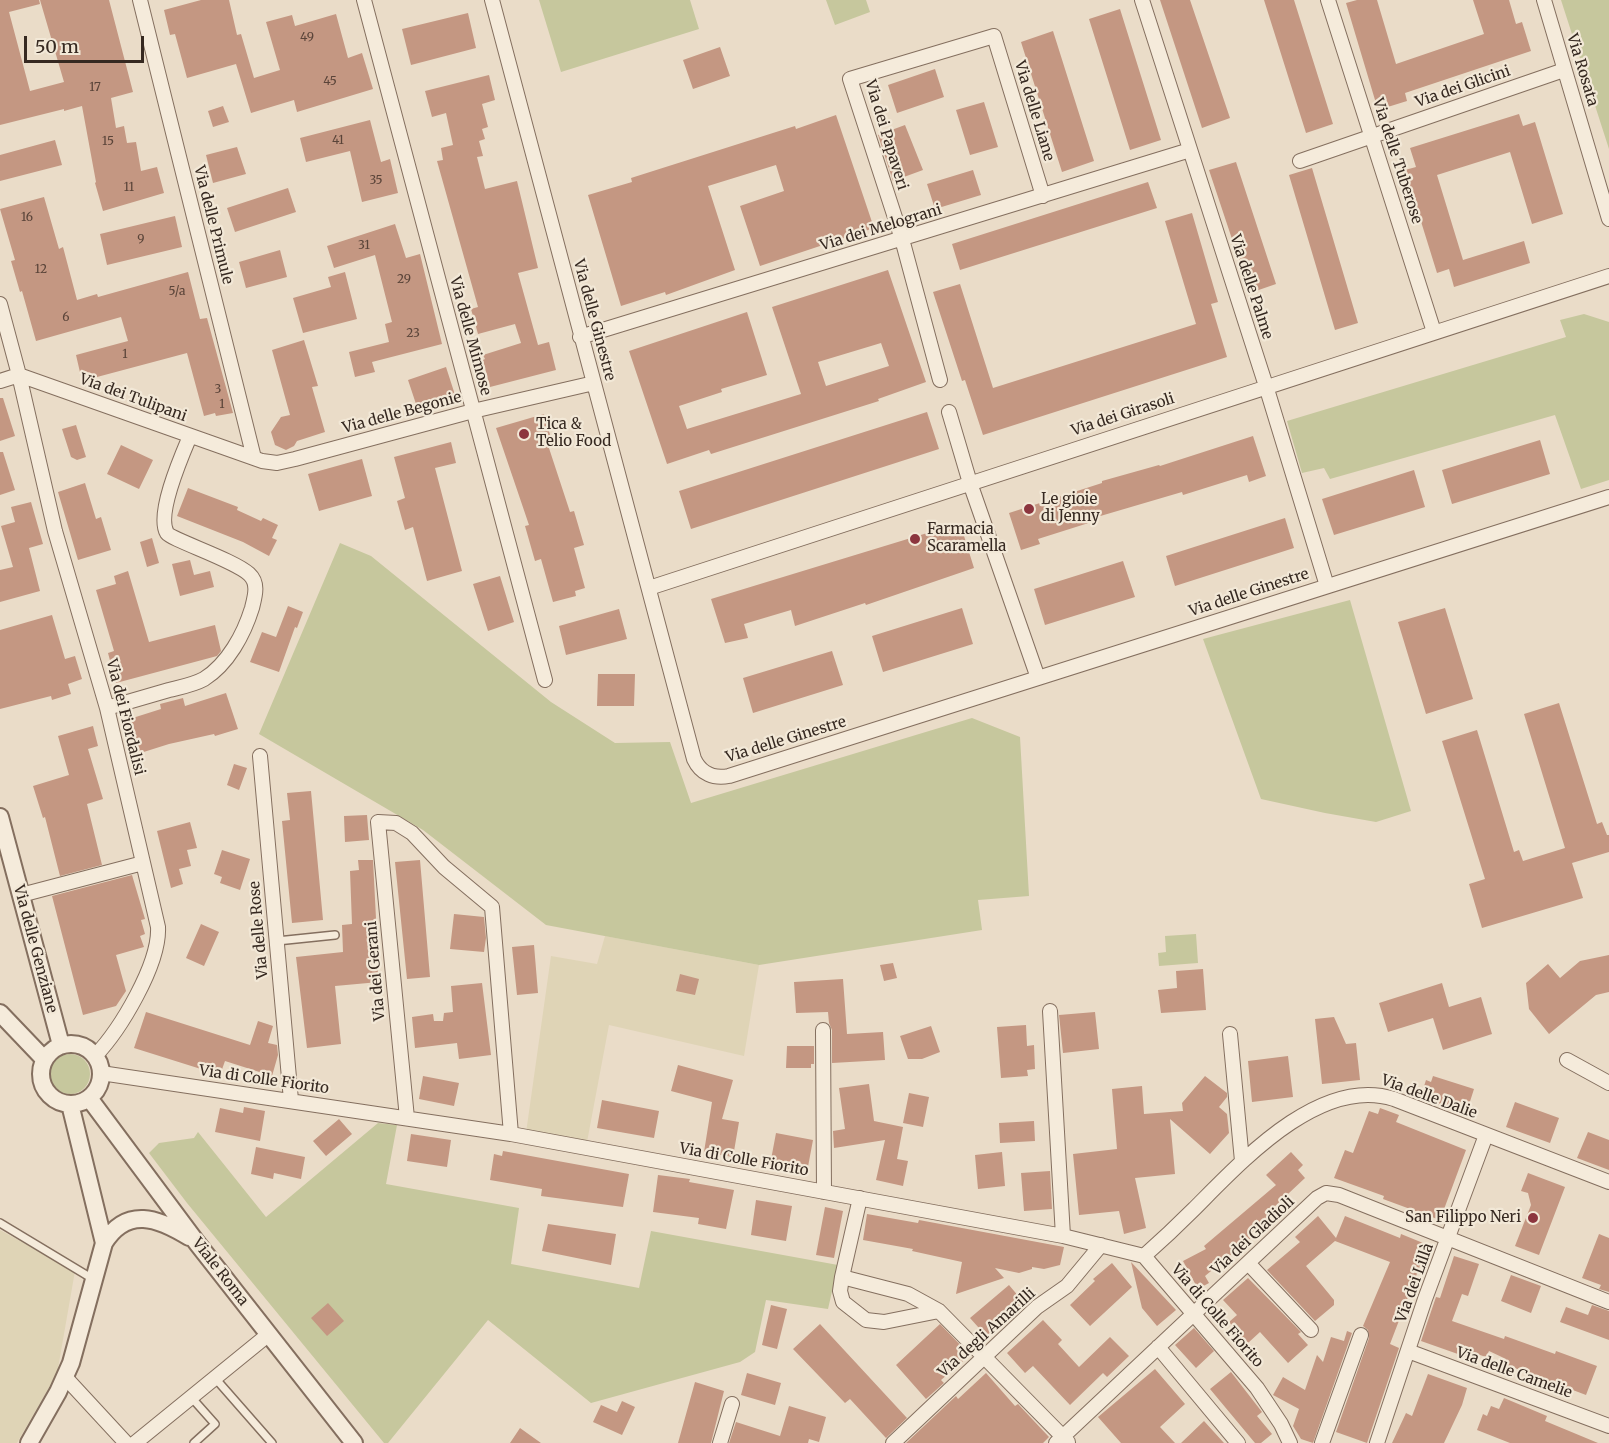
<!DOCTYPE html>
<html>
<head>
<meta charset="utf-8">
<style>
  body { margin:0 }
  #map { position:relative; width:1609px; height:1443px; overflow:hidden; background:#eadcc8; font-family:Merriweather,serif }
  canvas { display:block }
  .scale { position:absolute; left:24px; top:36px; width:120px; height:27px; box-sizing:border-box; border:3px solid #362921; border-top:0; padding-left:8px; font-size:18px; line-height:21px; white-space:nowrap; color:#362921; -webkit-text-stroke:4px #f2e8d7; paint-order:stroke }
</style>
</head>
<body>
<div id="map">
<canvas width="1609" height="1443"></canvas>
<div class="scale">50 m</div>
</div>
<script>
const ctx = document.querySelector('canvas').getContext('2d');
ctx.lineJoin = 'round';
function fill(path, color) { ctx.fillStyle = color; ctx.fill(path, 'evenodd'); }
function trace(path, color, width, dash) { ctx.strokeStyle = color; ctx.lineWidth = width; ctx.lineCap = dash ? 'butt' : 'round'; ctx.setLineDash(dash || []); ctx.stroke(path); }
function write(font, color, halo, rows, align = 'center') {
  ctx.font = font + ' Merriweather,serif'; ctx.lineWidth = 4.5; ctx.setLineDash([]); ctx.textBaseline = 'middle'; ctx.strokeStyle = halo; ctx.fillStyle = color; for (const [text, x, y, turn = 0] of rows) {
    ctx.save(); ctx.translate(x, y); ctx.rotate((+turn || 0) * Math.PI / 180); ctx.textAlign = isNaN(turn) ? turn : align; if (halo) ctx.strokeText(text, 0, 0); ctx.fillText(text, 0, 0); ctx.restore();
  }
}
const farmland = new Path2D(`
  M605,936L759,965L744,1056L609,1025L587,1142L526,1133L551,956L597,964Z
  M0,1230L75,1271L57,1374L17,1443H0Z`);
const green = new Path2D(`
  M539,0H690L699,29L561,72Z
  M826,0H866L870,12L835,25Z
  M1561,0H1609V149Z
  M1584,314L1609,322V480L1581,489L1555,415L1330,479L1324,468L1302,473L1287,421L1566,337L1560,320Z
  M340,543L371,556L551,702L615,743L670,742L691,803L972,718L1020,737L1029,896L978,900L982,930L759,965L546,925L423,830L259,734Z
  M1350,600L1411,811L1376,822L1325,813L1261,799L1203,639Z
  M1196,934L1198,963L1159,966L1158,953L1166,952L1165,936Z
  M50 1074a20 20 0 1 1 40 0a20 20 0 1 1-40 0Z
  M378,1123L397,1125L386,1184L519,1208L511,1264L639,1288L651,1231L838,1265L828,1309L766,1300L755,1352L740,1362L591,1403L488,1320L388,1443H384L187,1203L149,1153L159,1143L194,1138L198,1132L266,1217Z`);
const building = new Path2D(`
  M0,0H39L40,4L9,12L30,91L64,82L40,0H109L133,92L111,98L116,128L124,126L127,143L136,142L141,171L157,167L164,193L103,211L95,183L96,182L82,106L64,111V109L0,125Z
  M201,0H229L237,35L241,34L254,78L280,70L266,22L292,15L295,26L336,14L348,58L362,53L373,89L297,112L294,100L251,113L236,64L187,78L175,34L170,35L164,10Z
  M1160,0H1190L1230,118L1202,128Z
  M1264,0H1294L1333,124L1306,133Z
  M1357,0H1377L1396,64L1484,34L1473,0H1509L1516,24L1522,22L1531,51L1405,93L1407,101L1378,110L1346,3Z
  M1120,9L1161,140L1130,150L1089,19Z
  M468,13L476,48L411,65L402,29Z
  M1053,31L1094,161L1062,172L1021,42Z
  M720,47L730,76L693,89L683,60Z
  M935,69L944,97L897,113L888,85Z
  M489,75L495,100L482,104L488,127L482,129L485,139L479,141L483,156L477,157L485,189L517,181L538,268L518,273L538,345L549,342L556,370L490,387L483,360L485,359L483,355L521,343L515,324L478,334L471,309L478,307L437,161L443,160L441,148L453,145L446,113L432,117L425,91Z
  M984,102L998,147L970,155L956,110Z
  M223,106L229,122L213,127L208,111Z
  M1519,114L1523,126L1535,122L1563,214L1532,224L1510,152L1437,175L1463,260L1524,241L1530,263L1454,287L1449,269L1437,273L1405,170L1416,167L1410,148Z
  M836,115L874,228L760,266L740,206L784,191L776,165L708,186L735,270L666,295L665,292L621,306L588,195L632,182L631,178L795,126L796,129Z
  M370,120L381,162L390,159L398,193L362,202L350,151L306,162L300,138Z
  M905,125L923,170L893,181L878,135Z
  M55,140L62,165L0,181V155Z
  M237,147L246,174L213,183L206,155Z
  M1236,162L1276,284L1250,293L1209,170Z
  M1312,168L1358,323L1335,330L1289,175Z
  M973,170L981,195L935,209L927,184Z
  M1148,182L1157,208L960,270L952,244Z
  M288,188L296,212L235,232L227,208Z
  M44,197L59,249L63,247L77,300L97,294L98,297L188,272L200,319L207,318L233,413L216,416L215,413L204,416L187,353L82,381L76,355L128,341L121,317L36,341L22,291L20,292L11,261L15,260L0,209Z
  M1192,213L1218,302L1211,304L1227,357L983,435L965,380L962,381L933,292L960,284L993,388L1196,324L1165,221Z
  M175,216L182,247L107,265L100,234Z
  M395,224L406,258L420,254L442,344L372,362L375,372L355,377L349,352L389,342L385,324L392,322L375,255L334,268L327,246Z
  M280,250L287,277L246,288L239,262Z
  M888,270L926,382L878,399L879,401L711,454L709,450L667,464L629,351L747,312L767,375L721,389L722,392L679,406L687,429L801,394L772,307ZM881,343L889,366L826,386L818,362Z
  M345,272L357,319L303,333L293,298L331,287L328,277Z
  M304,340L318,386L312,387L325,432L297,441L294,446L286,450L275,445L271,432L281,417L290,415L272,350Z
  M446,367L457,401L419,413L408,380Z
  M0,398H3L15,436L0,441Z
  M927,412L939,449L691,529L679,491Z
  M544,414L551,438L546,439L570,512L574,511L584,545L574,548L585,588L575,591L576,596L553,602L541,559L535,561L525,526L529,525L496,428Z
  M76,425L86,457L77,460L71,457L62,429Z
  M1253,436L1266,476L1249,482L1247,475L1183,495L1182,492L1097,517L1098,520L1038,539L1040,544L1021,550L1009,513L1102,483V481L1159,465L1160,466Z
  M1540,440L1550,474L1452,504L1442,470Z
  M451,442L456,463L435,468L462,571L427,581L413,527L405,530L397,501L405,498L394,457Z
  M121,445L153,460L139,489L107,474Z
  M0,452H3L15,490L0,495Z
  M362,459L372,496L319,511L308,474Z
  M1414,470L1425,507L1334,535L1322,499Z
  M85,483L96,519L101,517L111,550L78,560L58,492Z
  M188,488L238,507L237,510L261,521L263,518L278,525L272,538L277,540L269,556L243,542L177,516Z
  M31,502L43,544L29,548L40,591L0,602V570L13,567L1,526L15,522L11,507Z
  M1285,518L1294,548L1175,586L1166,556Z
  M960,523L974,568L866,605L865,603L795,626L791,610L744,624L748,638L725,643L711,599Z
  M152,538L159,563L147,567L140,542Z
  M190,560L194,575L210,571L214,587L180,596L172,564Z
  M1123,561L1135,597L1045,625L1034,589Z
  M128,571L149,642L215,625L221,651L217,656L116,683L108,653L114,651L96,590L116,584L114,576Z
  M500,576L514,622L488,631L473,584Z
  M288,606L303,612L297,628L295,627L279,672L250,662L262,632L276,637Z
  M962,608L973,644L883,672L872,636Z
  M1445,608L1473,699L1426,714L1398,622Z
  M619,609L627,639L566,655L559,626Z
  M52,615L65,659L75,656L82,679L68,684L71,694L52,700L51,696L0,709V630Z
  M832,651L843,685L753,713L743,678Z
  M598,674H635L634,706H597Z
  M226,693L238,729L215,736L214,734L169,744L131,756L120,722L161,709L160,704L183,698L185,706Z
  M1559,703L1597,824L1602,822L1607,835H1609V852L1572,863L1583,898L1482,928L1469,884L1485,879L1442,741L1477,730L1514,852L1519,850L1523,861L1565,848L1524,714Z
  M93,726L98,746L88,749L103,799L87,804L102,865L60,876L45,817L43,818L33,786L69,775L58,736Z
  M234,764L247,768L239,790L227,785Z
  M311,791L323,920L292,923L282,821L290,820L287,793Z
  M367,815L369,840L345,842L344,816Z
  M190,822L197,848L187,850L191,866L179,869L183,884L171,888L157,831Z
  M222,850L250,859L240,890L220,883L222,877L214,874Z
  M358,860H373L377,938L375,939L379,982L335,986L341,1044L307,1048L296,957L343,952L342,925L352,924L350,871L359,870Z
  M420,860L430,977L407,979L395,862Z
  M132,875L145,919L141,920L145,934L140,936L144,947L116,955L126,991L116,1006L83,1015L52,896Z
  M454,914L484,917L486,938L484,952L450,949Z
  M201,924L219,932L204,966L186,958Z
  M534,945L538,993L517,995L512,947Z
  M1609,955V992L1596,995L1549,1034L1529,1009L1526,983L1548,964L1560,978L1580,961Z
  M893,963L897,978L884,981L880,965Z
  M1203,969L1206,1010L1161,1013L1158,990L1177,988L1176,971Z
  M680,974L699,979L695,995L676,991Z
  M843,979L847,1034L883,1032L885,1060L832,1063V1030L829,1023L828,1012L796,1013L794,982Z
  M482,983L491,1055L459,1059L457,1043L415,1048L412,1017L433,1014L434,1021H443L444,1013L453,1012L451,986Z
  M1442,983L1449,1007L1481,997L1492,1034L1443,1050L1433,1018L1388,1032L1379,1003Z
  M146,1012L250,1045L258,1021L273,1026L268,1043L277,1045L278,1055L272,1076L225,1061L220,1075L134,1048Z
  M1095,1012L1099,1049L1063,1053L1059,1015Z
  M1334,1017L1346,1044L1356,1043L1360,1080L1322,1084L1315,1019Z
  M1026,1025L1027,1046L1034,1045L1035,1069L1027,1070L1028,1076L1001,1078L997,1027Z
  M931,1026L940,1052L922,1059H908L900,1036Z
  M787,1046H814V1064H811V1068H786Z
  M1288,1056L1293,1097L1252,1102L1248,1061Z
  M678,1065L733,1080L722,1119L739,1122L733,1157L704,1152L712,1102L671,1091Z
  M423,1076L459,1083L454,1106L419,1099Z
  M1205,1076L1227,1093V1097L1219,1107L1227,1114L1229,1133L1210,1154L1170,1119L1175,1174L1135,1178L1146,1228L1124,1234L1119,1211L1079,1215L1073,1154L1117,1149L1112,1089L1142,1086L1144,1114L1183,1111L1182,1103Z
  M1433,1076L1474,1089L1466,1114L1420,1099L1426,1080L1431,1082Z
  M869,1084L874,1121L903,1127L897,1159L908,1161L903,1186L876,1180L885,1140L834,1148L833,1131L845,1129L839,1088Z
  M909,1093L929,1097L923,1127L903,1123Z
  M602,1100L659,1111L654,1138L597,1128Z
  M1515,1102L1559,1118L1550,1143L1506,1127Z
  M244,1107L265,1111L260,1141L215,1132L220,1108L243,1113Z
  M1380,1108L1399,1115L1396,1122L1466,1150L1440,1220L1383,1199L1384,1196L1334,1178L1345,1150L1353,1153L1369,1111L1378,1114Z
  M339,1119L352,1134L326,1156L313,1141Z
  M1034,1121L1035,1141L1000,1143L999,1123Z
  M1588,1132L1609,1140V1170L1577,1158Z
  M776,1133L813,1140L807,1172L770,1165Z
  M411,1134L451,1140L447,1167L407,1161Z
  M256,1147L305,1157L301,1179L274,1173L273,1179L251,1174Z
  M503,1151L629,1174L623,1207L541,1196L542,1189L490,1180L494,1154L502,1156Z
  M1002,1152L1005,1186L978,1189L975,1155Z
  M1291,1152L1303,1165L1298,1170L1305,1178L1273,1208L1279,1215L1205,1276L1209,1283L1198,1289L1183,1261L1206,1249L1204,1246L1276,1185L1266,1175Z
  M1050,1171L1052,1209L1024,1211L1021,1173Z
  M1528,1173L1565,1187L1539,1255L1515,1246L1531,1205L1528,1193L1521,1191Z
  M658,1175L690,1179L689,1182L734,1190L726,1229L698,1224L699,1218L653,1212Z
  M756,1200L792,1206L786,1241L751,1235Z
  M825,1207L843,1211L834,1258L816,1255Z
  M867,1214L918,1223L919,1220L1064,1247L1060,1265L1044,1269L1032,1267V1269L1019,1273L995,1268L1004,1278L956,1294L962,1262L912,1251L913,1249L863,1240Z
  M1318,1216L1336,1238L1345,1216L1400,1238L1401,1234L1428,1245L1390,1344L1399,1348L1367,1443L1336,1432L1369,1338L1368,1330L1363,1326L1390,1262L1335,1241L1306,1266L1334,1300V1305L1315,1321L1267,1270L1300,1242L1295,1237Z
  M548,1224L616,1234L611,1265L542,1251Z
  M1599,1234L1609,1238V1292L1599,1289L1601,1285L1582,1278Z
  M1454,1256L1479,1264L1468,1296L1462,1294L1452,1321L1504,1339L1505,1336L1555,1354L1556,1351L1597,1366L1586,1395L1504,1364L1506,1359L1489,1351L1486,1357L1474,1353L1472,1359L1421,1341L1436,1297L1440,1298Z
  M1131,1262L1176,1310L1157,1326L1142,1308Z
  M1112,1263L1132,1287L1090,1326L1070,1305L1095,1281L1093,1279Z
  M1511,1275L1541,1286L1531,1313L1501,1301Z
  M1248,1278L1301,1332L1298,1334L1308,1345L1288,1363L1260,1332L1248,1343L1229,1322L1237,1315L1223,1300Z
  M1009,1285L1025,1304L987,1337L970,1318Z
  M328,1303L344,1321L327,1336L311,1318Z
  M771,1305L787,1309L777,1349L762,1345Z
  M1592,1305L1609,1311V1340L1560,1322L1566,1307L1588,1315Z
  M1043,1320L1062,1340L1058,1344L1079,1367L1110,1337L1129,1356L1107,1377L1103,1373L1070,1405L1033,1366L1025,1373L1007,1353Z
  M820,1324L907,1418L886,1438L850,1399L845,1403L793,1349Z
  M940,1324L970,1355L941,1380L944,1383L926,1399L896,1365Z
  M1194,1328L1214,1351L1196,1368L1175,1345Z
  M1347,1331L1352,1333L1313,1443L1301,1439L1293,1426L1299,1409L1273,1395L1283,1377L1305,1390L1317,1355L1323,1362L1331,1337L1344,1341Z
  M1155,1369L1185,1404L1160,1427L1175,1443H1121L1098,1417Z
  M1231,1372L1262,1412L1257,1416L1272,1434L1261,1443H1255L1210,1389Z
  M747,1373L781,1383L775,1405L741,1395Z
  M986,1373L1015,1406L1018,1404L1049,1437L1043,1443H906L956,1396L958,1399Z
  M1428,1374L1467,1388L1462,1405L1444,1443H1392L1406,1413L1412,1416Z
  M695,1382L724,1391L711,1443H678Z
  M1504,1398L1547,1416L1545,1421L1598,1443H1510L1477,1430L1483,1414L1487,1416L1491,1406L1499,1409Z
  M622,1401L635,1407L622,1435L593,1422L601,1405L617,1412Z
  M789,1406L826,1417L819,1442L809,1439L808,1443H729L736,1422L780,1436Z
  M1204,1421L1224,1443H1181Z
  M520,1428L541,1443H510Z`);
const service = new Path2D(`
  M277,941L335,935
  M0,1223L93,1279
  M215,1378L272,1443
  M191,1397L215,1424L194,1443`);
const minor = new Path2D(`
  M140,0L254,458
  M364,0L545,680
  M492,0L694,759C701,774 714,779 729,776L1609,497
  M1142,0L1266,386L1327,586
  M1328,0L1434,332
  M1544,0L1609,219
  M1300,161L1564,70
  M0,304L19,375L55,531L107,708L158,927C160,964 120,1030 95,1056
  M580,337L1190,150
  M940,380L902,239L850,79L994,36L1043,196
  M0,381L19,375L262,461L277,463L295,459L473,411L594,383
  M949,412L970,483L1038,678
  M649,588L1609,276
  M107,708C128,702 148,696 169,690C181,687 193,685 204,679C228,664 244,634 252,608C255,596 259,583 249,574C234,560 172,540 167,533C156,514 182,455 190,436
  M260,756L291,1100
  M21,895L143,863
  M1050,1011L1063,1236
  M823,1030L824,1192
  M1230,1034L1242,1161
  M1567,1060L1609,1083
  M101,1073L511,1134L1063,1236L1144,1256L1257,1388L1281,1424L1290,1443
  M407,1118L378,822L396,823L412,833L444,867L492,907L511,1134
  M1144,1256C1161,1241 1178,1225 1194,1209C1241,1162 1320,1075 1394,1099L1609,1182
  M1248,1263L1311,1330
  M842,1277L860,1198
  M939,1311L884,1322L866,1320L843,1302L840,1291L842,1277L908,1294L939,1311L1068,1442
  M1158,1347L1238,1443
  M1408,1351L1609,1426
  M65,1377L126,1443
  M135,1443L269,1334
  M720,1443L732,1404
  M893,1443L1037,1307L1067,1286L1101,1245
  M1056,1443L1317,1198L1326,1193L1339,1195L1609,1302
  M1322,1443L1361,1335
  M1377,1443L1425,1299L1486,1135`);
const tertiary = new Path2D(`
  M0,817L61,1045
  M0,1013L44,1059
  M41 1074a30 30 0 1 1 60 0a30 30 0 1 1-60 0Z
  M89,1098L197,1243L354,1443
  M70,1104L104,1243
  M29,1443L58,1392L71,1363L104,1243C127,1206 158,1218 189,1237`);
const markers = [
  [524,434,6,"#8c353e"],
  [1029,509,6,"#8c353e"],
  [915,539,6,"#8c353e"],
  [1533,1218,6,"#8c353e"]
];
const numberNames = [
  ["49",307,38],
  ["45",330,82],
  ["17",95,88],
  ["41",338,141],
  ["15",108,142],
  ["35",376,181],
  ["11",129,188],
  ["16",27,218],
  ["9",141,240],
  ["31",364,246],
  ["12",41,270],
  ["29",404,280],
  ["5/a",177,292],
  ["6",66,318],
  ["23",413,334],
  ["1",125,355],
  ["3",218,390],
  ["1",222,405]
];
const streetNames = [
  ["Via Rosata",1582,70,73],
  ["Via dei Glicini",1463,87,-19],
  ["Via delle Liane",1034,111,73],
  ["Via dei Papaveri",886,135,73],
  ["Via delle Tuberose",1397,161,72],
  ["Via delle Primule",213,225,76],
  ["Via dei Melograni",881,228,-17],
  ["Via delle Palme",1251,287,72],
  ["Via delle Ginestre",594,320,75],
  ["Via delle Mimose",470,336,75],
  ["Via dei Tulipani",133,398,20],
  ["Via delle Begonie",402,413,-15],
  ["Via dei Girasoli",1123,415,-18],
  ["Via delle Ginestre",1249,593,-18],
  ["Via dei Fiordalisi",125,717,76],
  ["Via delle Ginestre",786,740,-17],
  ["Via delle Rose",259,930,-95],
  ["Via delle Genziane",35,949,75],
  ["Via dei Gerani",376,971,-95],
  ["Via di Colle Fiorito",264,1080,8],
  ["Via delle Dalie",1429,1097,20],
  ["Via di Colle Fiorito",744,1160,10],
  ["Via dei Gladioli",1253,1236,-43],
  ["Viale Roma",220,1272,52],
  ["Via dei Lillà",1415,1283,-70],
  ["Via di Colle Fiorito",1217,1316,49],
  ["Via degli Amarilli",987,1333,-42],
  ["Via delle Camelie",1514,1373,20]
];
const poiNames = [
  ["Tica &",536,425],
  ["Telio Food",536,442],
  ["Le gioie",1041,500],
  ["di Jenny",1041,517],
  ["Farmacia",927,530],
  ["Scaramella",927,547],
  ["San Filippo Neri",1521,1218,"right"]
];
fill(farmland, '#dfd4b6');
fill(green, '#c6c79d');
fill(building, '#c49782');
trace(service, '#846f5f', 10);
trace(minor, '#846f5f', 16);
trace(tertiary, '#846f5f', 20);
trace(service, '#f5ebdb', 7);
trace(minor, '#f5ebdb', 14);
trace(tertiary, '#f5ebdb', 16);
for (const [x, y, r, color] of markers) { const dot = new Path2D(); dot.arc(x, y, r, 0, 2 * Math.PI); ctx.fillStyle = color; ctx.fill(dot); trace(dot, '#f2e8d7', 2); }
write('12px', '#5a4439', null, numberNames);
write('15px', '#362921', '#f2e8d7', streetNames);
write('15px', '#362921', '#f2e8d7', poiNames, 'left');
</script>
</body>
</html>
